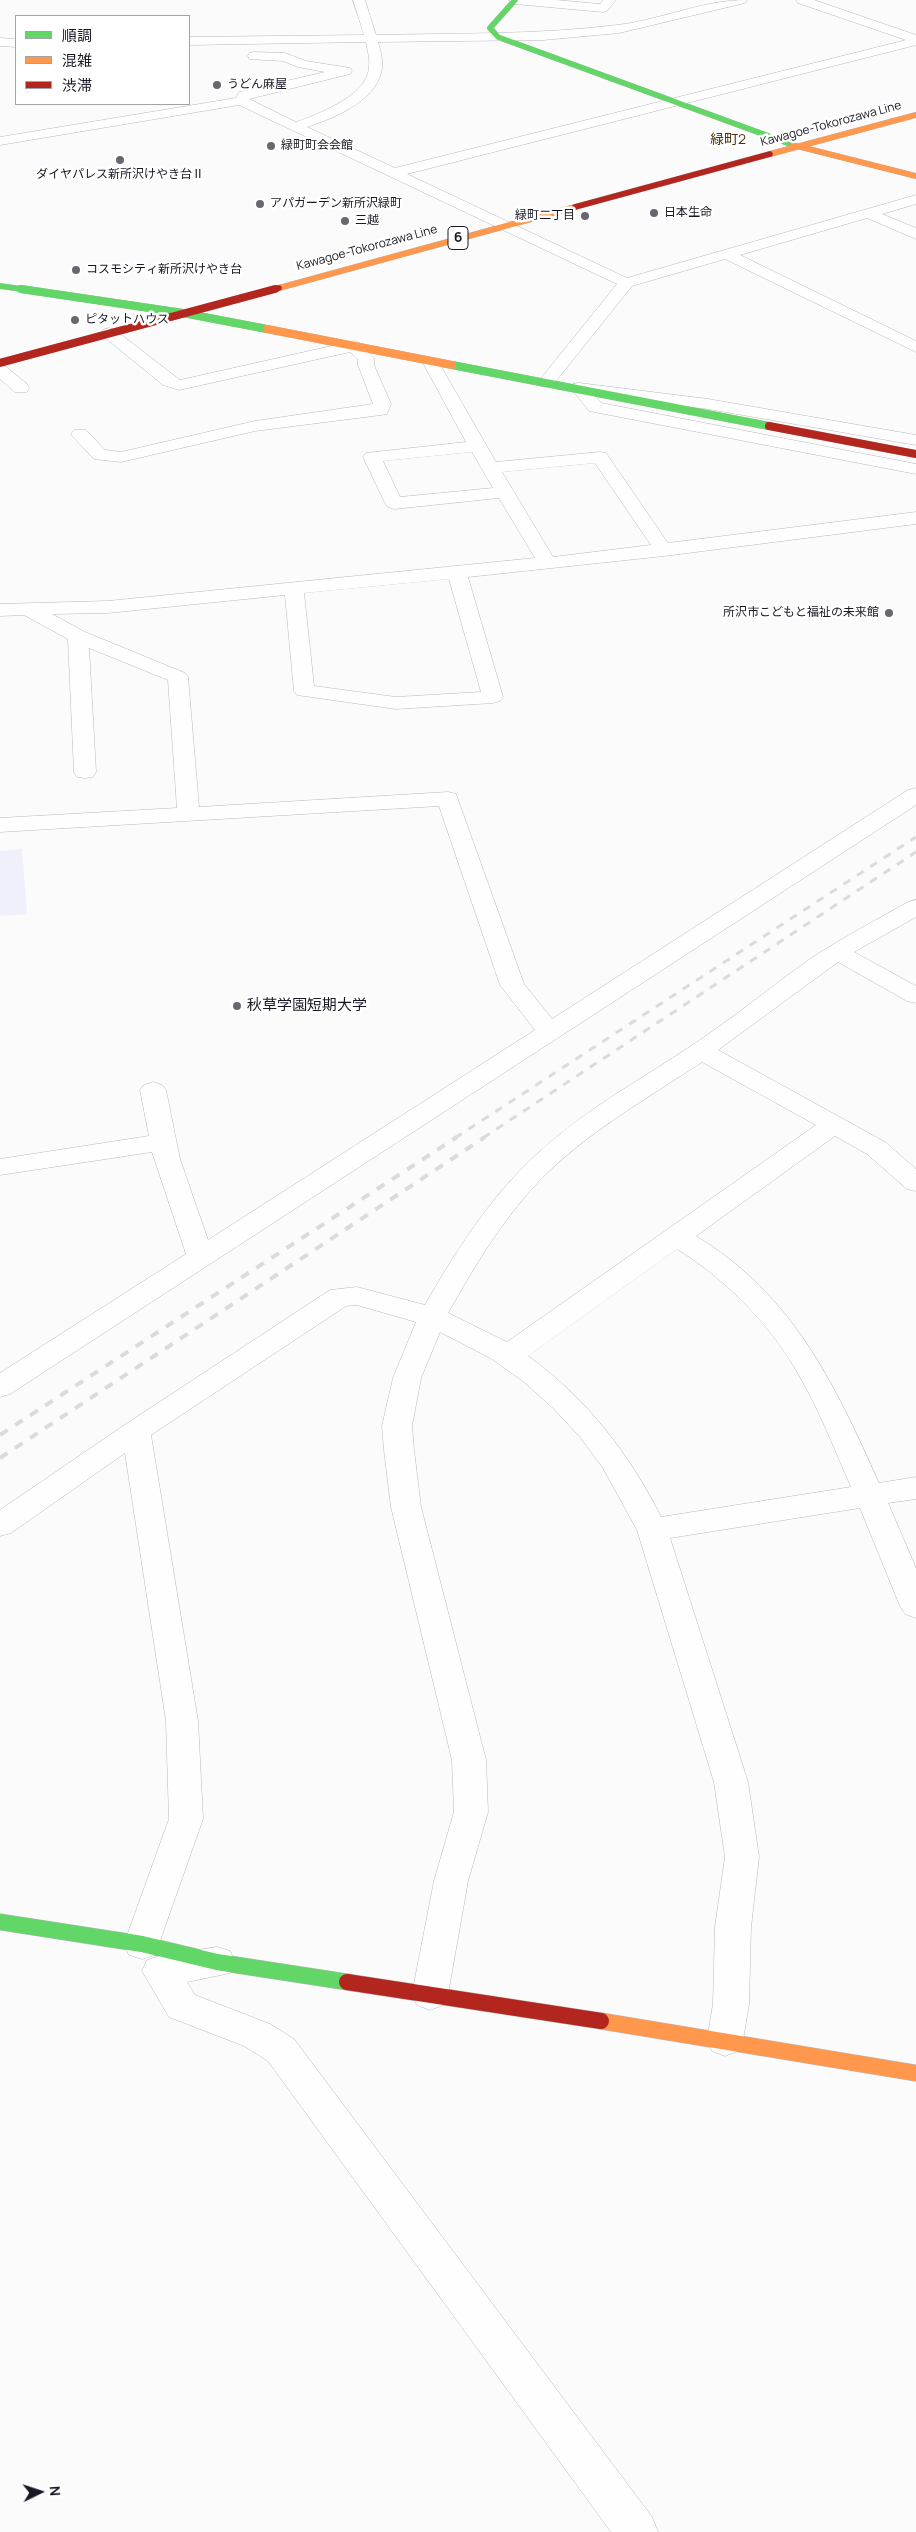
<!DOCTYPE html>
<html>
<head>
<meta charset="utf-8">
<style>
  body { margin:0 }
  #map { position:relative; width:916px; height:2532px; overflow:hidden; background:#fbfbfb; font-family:Manrope,"Noto Sans JP",sans-serif }
  canvas { display:block }
  .legend { position:absolute; left:15px; top:15px; width:175px; height:90px; box-sizing:border-box; background:#fff; border:1px solid #a3a3a7; margin:0; padding:6px 9px; list-style:none; font-size:15px; color:#181824 }
  .legend li { display:flex; align-items:center; gap:10px; height:25px }
  .legend b { width:25px; border:1px solid #a3a3a7 }
  .north { position:absolute; left:15px; top:2467px; width:50px; height:50px; -webkit-text-stroke:4px #fff; paint-order:stroke; rotate:86deg; font-size:14px; font-weight:700; line-height:20px; text-align:center; color:#181824 }
  .north::after { content:''; display:block; margin:auto; width:18px; height:22px; background:#181824; clip-path:polygon(50% 0,100% 100%,50% 72%,0 100%) }
</style>
</head>
<body>
<div id="map">
<canvas width="916" height="2532"></canvas>
<ul class="legend">
<li><b style="height:6px;background:#63d668"></b>順調</li>
<li><b style="height:6px;background:#ff974d"></b>混雑</li>
<li><b style="height:6px;background:#b3261e"></b>渋滞</li>
</ul>
<div class="north">N</div>
</div>
<script>
const ctx = document.querySelector('canvas').getContext('2d');
ctx.lineJoin = 'round';
function fill(path, color) { ctx.fillStyle = color; ctx.fill(path, 'evenodd'); }
function trace(path, color, width, dash) { ctx.strokeStyle = color; ctx.lineWidth = width; ctx.lineCap = dash ? 'butt' : 'round'; ctx.setLineDash(dash || []); ctx.stroke(path); }
function write(font, color, halo, rows, align = 'center') {
  ctx.font = font + ' Manrope,"Noto Sans JP",sans-serif'; ctx.lineWidth = 5; ctx.setLineDash([]); ctx.textBaseline = 'middle'; ctx.strokeStyle = halo; ctx.fillStyle = color; for (const [text, x, y, turn = 0] of rows) {
    ctx.save(); ctx.translate(x, y); ctx.rotate((+turn || 0) * Math.PI / 180); ctx.textAlign = isNaN(turn) ? turn : align; if (halo) ctx.strokeText(text, 0, 0); ctx.fillText(text, 0, 0); ctx.restore();
  }
}
const green = new Path2D(`
  M22,849L27,914L0,916V851Z`);
const street = new Path2D(`
  M353,0H365L376,35C456,33 537,35 617,25C661,20 702,0 747,0L745,3L619,33L543,40L378,42C381,52 384,63 381,73C374,102 332,119 307,127L395,168L906,40L798,3L796,0H814L916,35V45L407,174L627,278L916,195V204L882,214L916,228V239L867,218L740,255L916,341V352L725,259L632,286L552,386H540L538,382L617,284L239,105L0,145V137L236,98L239,92L325,72L298,67L283,61L249,59L248,56L249,53L254,52L285,53L306,61L350,68L352,71L350,74L249,99L296,122C317,115 362,97 368,73C371,63 368,52 366,42L189,45V37L364,35Z
  M509,0H556L600,4L603,0H616L607,11L603,12L515,4Z
  M0,38L16,39V47L0,46Z
  M109,328L115,330L180,380L354,341L360,343L374,358V365L391,404L387,414L381,415L255,431L121,462L94,459L74,438L71,434L74,430H86L105,450L121,452L255,421L373,404L358,365V359L350,352L179,390L163,385L103,336L101,333L103,330Z
  M431,358L437,359L439,363L496,462L600,452L606,453L668,543L916,512V524L664,556L468,577L503,697L500,701L493,703L396,709L297,695L294,691L285,595L108,613L52,614L85,632L185,673L188,677L199,807L448,792L456,794L524,984L552,1019L908,790L916,788V805L10,1394L0,1397V1373L186,1254L152,1152L0,1175V1159L149,1136L140,1090L144,1085L153,1082L162,1085L166,1090L180,1159L208,1240L535,1030L500,985L439,806L0,832V818L177,808L168,680L89,648L96,772L93,777L85,778L77,777L74,772L68,639L24,615L0,616V604L108,601L535,558L499,498L394,509L388,507L385,503L363,457L366,453L466,442L423,363L425,359ZM472,452L493,488L400,497L383,461ZM595,463L651,545L553,557L502,472ZM449,579L481,692L396,697L314,686L304,593Z
  M0,366L6,367L27,384L29,388L27,392H15L0,379Z
  M579,383L708,399L916,435V445L708,409L594,395L601,403L916,464V474L589,411L571,388L573,384Z
  M916,900V917L854,952L916,986V1003L907,1001L838,962L718,1050L885,1142L916,1169V1191L907,1189L867,1154L835,1136L696,1236C793,1295 834,1383 879,1483L916,1477V1499L888,1503L916,1568V1618L905,1614L900,1606L860,1508L670,1538L748,1782L759,1857L751,1927L749,2004L743,2040L738,2051L725,2056L712,2051L707,2040L713,2004L715,1927L725,1857L714,1782L637,1530L603,1468L580,1437L553,1408L524,1382L492,1359L440,1332L421,1378L412,1426L414,1450L421,1507L486,1760L488,1812L468,1881L448,1994L443,2005L430,2010L417,2005L412,1994L434,1881L454,1812L452,1760L391,1507L384,1450L382,1426L393,1378L416,1322L357,1305L346,1306L151,1435L198,1721L203,1819L155,1955L142,1959L129,1955L124,1944L169,1819L166,1721L125,1453L11,1533L0,1536V1510L126,1424L330,1290L357,1287L425,1305C456,1251 490,1197 537,1154C588,1106 652,1074 710,1033C745,1009 778,981 813,957C844,937 876,920 908,902ZM702,1062L816,1125L507,1342L448,1313C474,1267 502,1220 539,1181C586,1133 646,1099 702,1062ZM677,1249C724,1278 768,1322 796,1370C818,1407 834,1448 851,1487L661,1517C629,1453 586,1398 528,1356Z
  M217,1947L230,1951L235,1962L230,1973L187,1982L195,1995L270,2024L294,2039L652,2517L658,2532H611L268,2061L244,2046L169,2017L142,1971L147,1960L160,1956Z`);
const fastFar2 = new Path2D(`
  M515,0L490,28L498,37L793,145
  M0,286L29,290`);
const fastFar1 = new Path2D(`
  M21,289L183,313L267,329
  M452,365L769,426`);
const fast = new Path2D(`
  M0,1922L142,1944L217,1962L347,1982`);
const slowFar2 = new Path2D(`
  M793,145L916,176
  M770,154L916,115
  M279,288L575,207`);
const slowFar1 = new Path2D(`
  M267,329L452,365`);
const slow = new Path2D(`
  M601,2021L916,2073`);
const jamFar2 = new Path2D(`
  M575,207L770,154
  M271,290L279,288`);
const jamFar1 = new Path2D(`
  M0,363L275,289
  M769,426L916,454`);
const jam = new Path2D(`
  M347,1982L601,2021`);
const railFar1 = new Path2D(`
  M455,1138L916,837
  M483,1138L916,852`);
const rail = new Path2D(`
  M0,1435L457,1137
  M0,1458L485,1137`);
const markers = [
  [217,85,5,"#67676f"],
  [271,146,5,"#67676f"],
  [120,160,5,"#67676f"],
  [260,204,5,"#67676f"],
  [654,213,5,"#67676f"],
  [585,216,5,"#67676f"],
  [345,221,5,"#67676f"],
  [76,270,5,"#67676f"],
  [75,320,5,"#67676f"],
  [889,613,5,"#67676f"],
  [237,1006,5,"#67676f"]
];
const farPoinames = [
  ["うどん麻屋",227,85],
  ["緑町町会会館",281,146],
  ["ダイヤパレス新所沢けやき台Ⅱ",120,175,"center"],
  ["アパガーデン新所沢緑町",270,204],
  ["日本生命",664,213],
  ["緑町二丁目",575,216,"right"],
  ["三越",355,221],
  ["コスモシティ新所沢けやき台",86,270],
  ["ピタットハウス",85,320],
  ["所沢市こどもと福祉の未来館",879,613,"right"]
];
const farStreetnames = [
  ["Kawagoe-Tokorozawa Line",831,124,-15],
  ["Kawagoe-Tokorozawa Line",367,248,-15]
];
const farNeighbourhoodnames = [
  ["緑町2",728,140]
];
const shields = [
  [458,238,20]
];
const shieldNames = [
  ["6",458,238]
];
const poiNames = [
  ["秋草学園短期大学",247,1006]
];
fill(green, '#eff0fb');
trace(street, '#b9b9bf', 1);
trace(fastFar2, '#b9b9bf', 6);
trace(fastFar1, '#b9b9bf', 8);
trace(fast, '#b9b9bf', 17);
trace(slowFar2, '#b9b9bf', 6);
trace(slowFar1, '#b9b9bf', 8);
trace(slow, '#b9b9bf', 17);
trace(jamFar2, '#b9b9bf', 6);
trace(jamFar1, '#b9b9bf', 8);
trace(jam, '#b9b9bf', 17);
fill(street, '#fefefe');
trace(fastFar2, '#63d668', 5.5);
trace(fastFar1, '#63d668', 8);
trace(fast, '#63d668', 16);
trace(slowFar2, '#ff974d', 5.5);
trace(slowFar1, '#ff974d', 8);
trace(slow, '#ff974d', 16);
trace(jamFar2, '#b3261e', 5.5);
trace(jamFar1, '#b3261e', 8);
trace(jam, '#b3261e', 16);
trace(railFar1, '#dbdbdc', 3, [8, 8]);
trace(rail, '#dbdbdc', 4, [9, 9]);
for (const [x, y, r, color] of markers) { const dot = new Path2D(); dot.arc(x, y, r, 0, 2 * Math.PI); ctx.fillStyle = color; ctx.fill(dot); trace(dot, '#fff', 2); }
write('12px', '#181824', '#fff', farPoinames, 'left');
write('12px', '#181824', '#fff', farStreetnames);
write('14px', '#4a320f', '#fff', farNeighbourhoodnames);
for (const [x, y, w] of shields) { const box = new Path2D(); box.roundRect(x - w / 2, y - 11.5, w, 23, 4); ctx.fillStyle = '#fff'; ctx.fill(box); trace(box, '#181824', 1); }
write('bold 14px', '#181824', null, shieldNames);
write('15px', '#181824', '#fff', poiNames, 'left');
</script>
</body>
</html>
